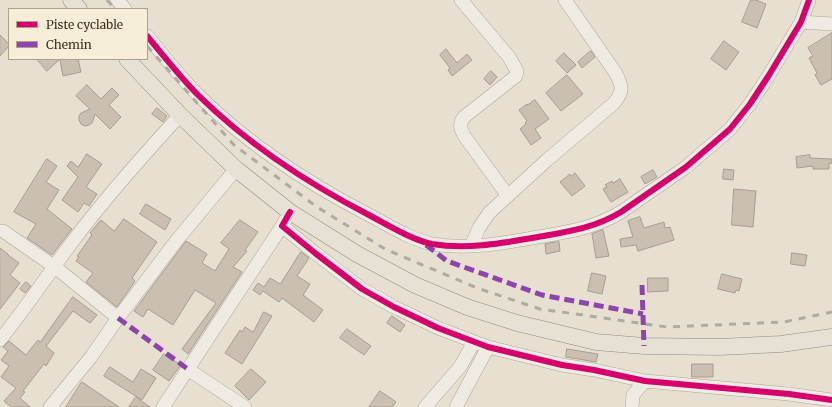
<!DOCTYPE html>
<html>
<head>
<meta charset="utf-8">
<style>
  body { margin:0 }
  #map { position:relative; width:832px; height:407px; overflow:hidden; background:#e7e0d1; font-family:Merriweather,serif }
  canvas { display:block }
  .legend { position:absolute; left:8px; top:8px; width:140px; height:52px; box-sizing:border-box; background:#f7eed8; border:1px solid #ada18e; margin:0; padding:5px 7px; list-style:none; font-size:12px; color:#3d2e20 }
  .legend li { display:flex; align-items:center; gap:8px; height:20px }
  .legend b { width:20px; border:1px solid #ada18e }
</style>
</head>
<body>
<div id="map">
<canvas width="832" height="407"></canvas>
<ul class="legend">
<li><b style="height:5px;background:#d6006c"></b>Piste cyclable</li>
<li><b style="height:5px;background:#8e44ad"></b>Chemin</li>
</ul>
</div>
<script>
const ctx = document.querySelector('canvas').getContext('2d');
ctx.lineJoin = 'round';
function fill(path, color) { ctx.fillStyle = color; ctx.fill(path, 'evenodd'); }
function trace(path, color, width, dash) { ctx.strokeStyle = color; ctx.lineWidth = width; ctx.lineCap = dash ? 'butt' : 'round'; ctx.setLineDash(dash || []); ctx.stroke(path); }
const building = new Path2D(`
  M751,0H756L766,4L757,28L742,22Z
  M832,33V79L821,85L815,75L817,73L809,58L813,56L808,48Z
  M0,35L9,44V46L0,56Z
  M724,41L739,52L726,70L711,59Z
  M446,49L457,63L467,54L472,60L452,76L448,70L450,68L440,55Z
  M591,51L595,57L582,68L578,62Z
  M564,53L576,65L567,73L556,61Z
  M37,59H60L47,71Z
  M66,59H78L81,72L63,76L60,60Z
  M491,71L497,77L490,85L484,79Z
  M567,75L583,94L561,111L546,93Z
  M87,85L101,99L112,88L119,95L109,105L121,117L110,129L95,114L92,123L89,125L85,126L81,124L79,120V116L81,113L90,109L76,96Z
  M535,100L549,119L535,129L541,138L531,145L520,129L526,124L525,123L527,121L519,110L527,104V105Z
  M157,108L167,116L163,122L152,114Z
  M87,154L102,164L86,187L97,194L89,206L84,203L78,212L62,200L78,177L67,166L71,161L78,167Z
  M810,155V158L832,159V163L829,164V169H813V166L797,168L796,157Z
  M47,159L57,166L46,182L59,190L47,209L72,229L52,255L27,238L36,224L14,212Z
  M724,169L734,170L733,180L723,179Z
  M653,170L657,177L645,184L641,177Z
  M575,173L585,186L572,196L560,182L570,174L571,176Z
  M620,179L628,192L611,202L603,189L607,187L605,185L612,181L613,183Z
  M734,189L756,191L753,227L732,225Z
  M146,204L171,219L165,230L140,214Z
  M640,217L644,228L664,222L665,228L670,227L674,240L638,251L636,245L621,247L620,239L633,237L628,221Z
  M124,219L157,242L132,278L135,281L117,307L86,282L93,273L76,261L79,257L77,256L92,235L90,233L101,220L114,231Z
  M240,220L258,232L245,250L247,251L233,267L242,272L188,354L182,349L216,303L195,290L173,325L148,309L143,317L134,311L186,241L207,254L202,263L215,271L229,249L221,243Z
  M603,230L609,256L596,258L592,234Z
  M559,242L560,251L546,254L545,244Z
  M0,248L8,254V255L19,263L10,275L20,283L0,309Z
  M301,252L309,258L297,276L310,284L303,295L323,310L314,322L282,298L279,302L263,291L260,295L253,290L258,283L264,287L270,278L280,284Z
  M792,253L807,255L805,266L791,264Z
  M592,273L606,276L602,294L588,291Z
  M722,274L742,279L739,291L736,290L735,293L718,289Z
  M648,278H668V291L648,292Z
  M26,282L31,286L25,293L20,289Z
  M73,297L97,315L90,323L73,311L46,346L54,353L46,366L44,364L23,391L25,392L20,398L30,407H11L4,401L16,388L1,377L9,366L1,360L8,351L3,347L9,341L26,355L38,340L40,342Z
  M264,312L272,316L242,364L225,353L240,330L242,332L245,327L253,332Z
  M392,316L405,325L400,332L387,323Z
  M347,329L371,346L364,355L340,338Z
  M567,349L598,354L596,362L566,357Z
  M164,354L181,365L169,381L153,370Z
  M692,364H713V377H692Z
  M110,367L133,382L141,369L156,378L142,400L104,376Z
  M251,369L266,382L249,400L235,386Z
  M82,382L119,407H66Z
  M380,391L396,402L392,407H369Z
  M136,397L150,407H129Z`);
const minor = new Path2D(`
  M117,0L125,9
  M461,0L509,57L517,71L516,76L464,117C458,124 461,130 465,137L508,196
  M801,22L832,24
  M147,36C164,56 180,77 199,96C249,145 307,183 369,215C388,225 412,240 432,244C468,250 503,243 538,237C567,232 595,228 621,212L686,167L730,129L750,104L769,75L801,22L809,0
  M290,212L282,226L315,253L362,289L394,307L438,328L488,347L562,365L594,370L645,381L789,394L832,400
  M3,231L55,267L118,318
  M471,246L479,228L489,213L547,160L613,104C624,92 623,86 615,72L565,0
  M0,340C26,308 48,274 73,241C106,197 143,156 180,115
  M189,370L245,407
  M50,407L91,357L118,318L177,240L236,169
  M163,407L282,226
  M425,407L460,367L474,342
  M456,407L488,347
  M632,407L633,395L645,381`);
const major = new Path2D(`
  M71,0L79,9
  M127,59L180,115L236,169L290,212L357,254L415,285L467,307L517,323L596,342L644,346L720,347L781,344L832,337`);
const rail = new Path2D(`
  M107,0L115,9
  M147,46L234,145L317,207L385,249L477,288L540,309L667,327L784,322L832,312`);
const quiet = new Path2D(`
  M426,245L447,261L542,295L643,314
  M642,285L644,346
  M118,318L189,370`);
const cycleway = new Path2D(`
  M147,36C164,56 180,77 199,96C249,145 307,183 369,215C388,225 412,240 432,244C468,250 503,243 538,237C567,232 595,228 621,212L686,167L730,129L750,104L769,75L801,22L809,0
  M290,212L282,226L315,253L362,289L394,307L438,328L488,347L562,365L594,370L645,381L789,394L832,400`);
fill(building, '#cbbfb2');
trace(building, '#a89c90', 1);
trace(minor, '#ada599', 14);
trace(major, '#928b80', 17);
trace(minor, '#efebe3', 13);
trace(major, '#e6e1d4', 16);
trace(rail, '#afaaa2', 3, [7, 7]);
trace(quiet, '#8e44ad', 5, [10, 5]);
trace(cycleway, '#d6006c', 6);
</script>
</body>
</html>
